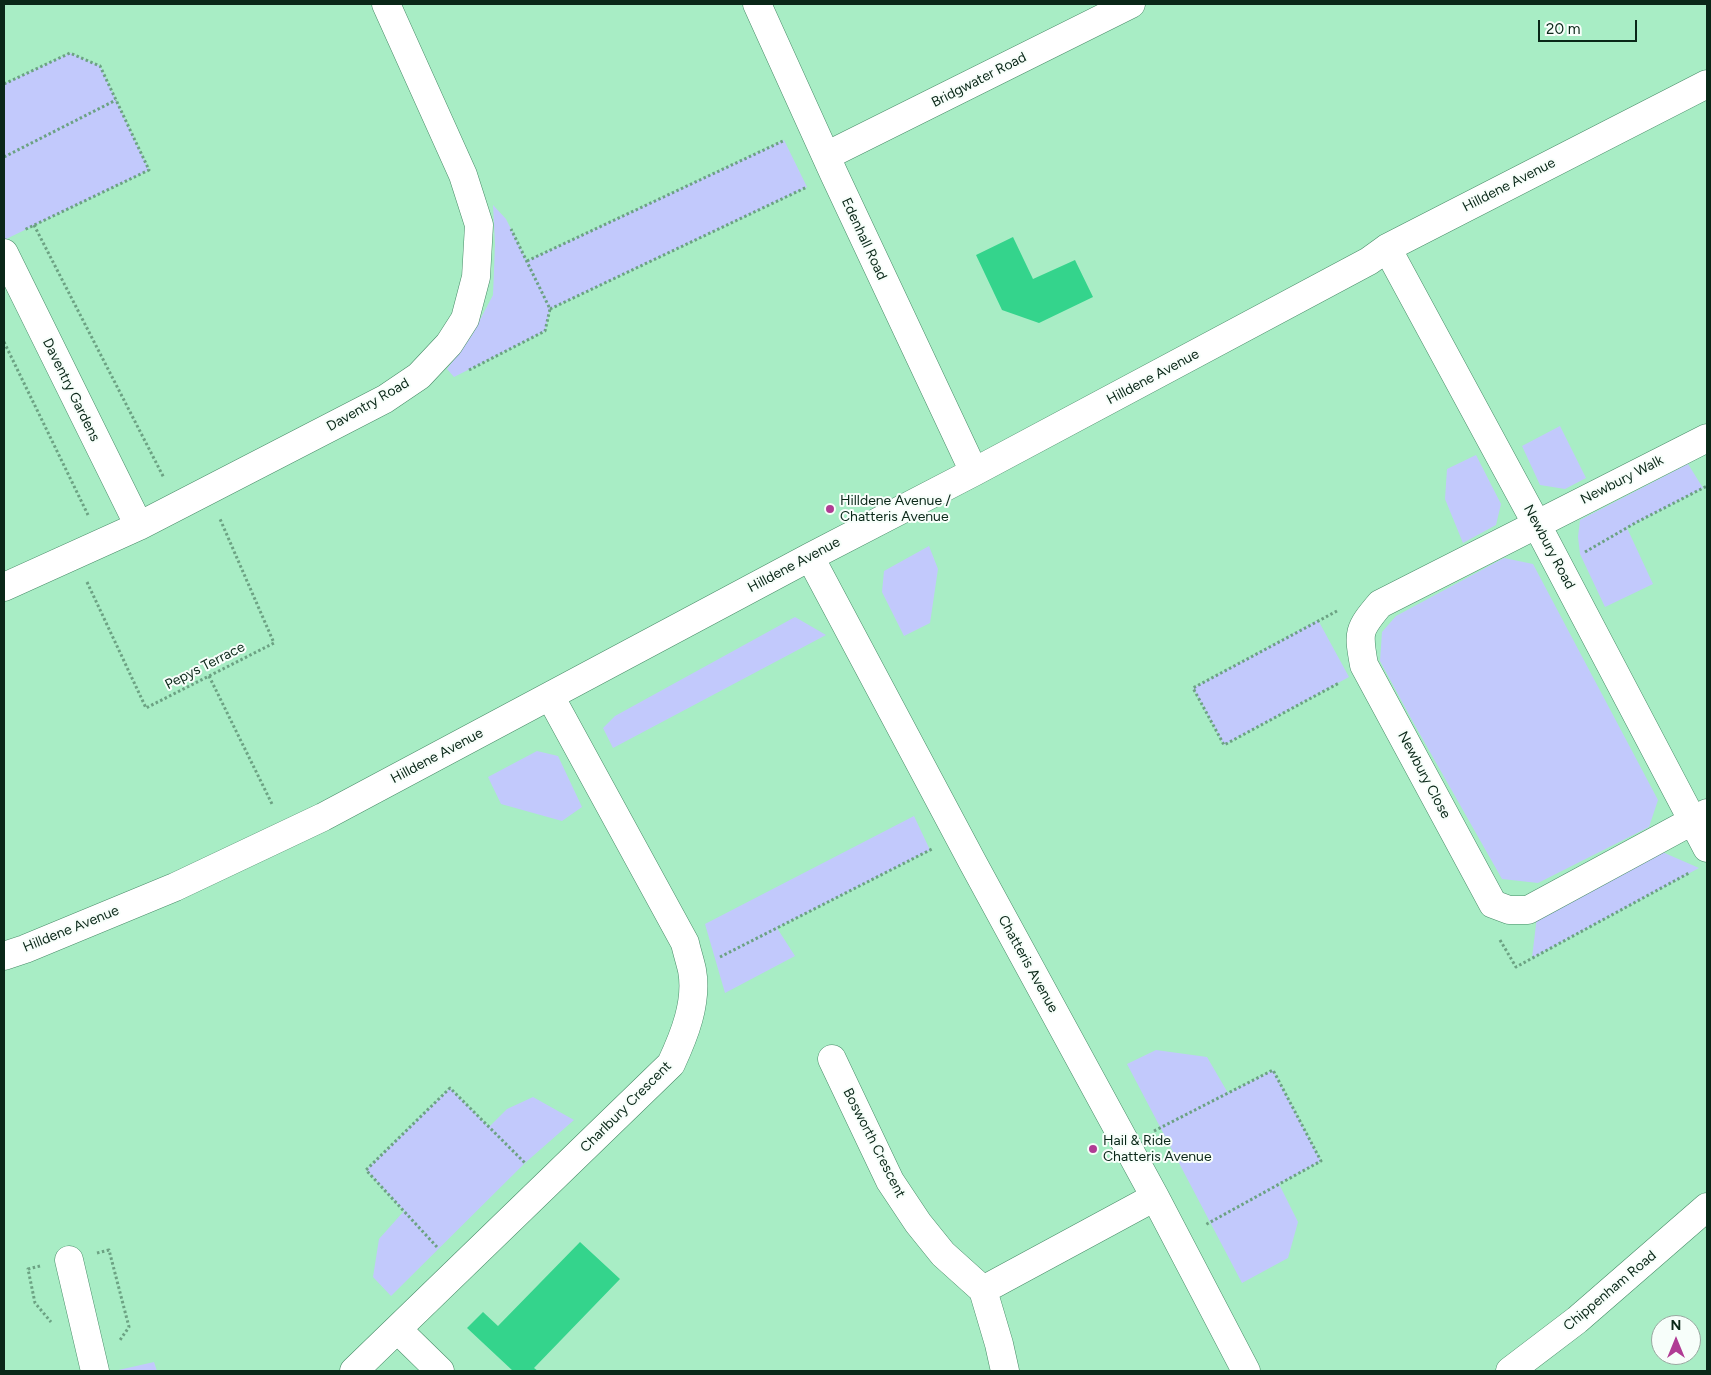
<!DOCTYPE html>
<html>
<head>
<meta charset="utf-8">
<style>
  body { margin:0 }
  #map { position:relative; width:1711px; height:1375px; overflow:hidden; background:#a8edc5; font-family:Figtree,sans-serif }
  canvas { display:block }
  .frame { position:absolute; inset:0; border:5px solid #0a2718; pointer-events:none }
  .north { position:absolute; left:1651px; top:1315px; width:50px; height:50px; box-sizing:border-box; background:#f7fefa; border:1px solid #98a8a0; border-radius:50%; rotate:0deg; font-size:14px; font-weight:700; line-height:20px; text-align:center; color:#0a2718 }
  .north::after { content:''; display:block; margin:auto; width:18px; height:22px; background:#b03c94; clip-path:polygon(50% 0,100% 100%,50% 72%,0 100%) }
  .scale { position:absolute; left:1538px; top:20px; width:99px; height:22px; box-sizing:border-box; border:2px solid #0a2718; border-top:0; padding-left:6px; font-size:15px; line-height:18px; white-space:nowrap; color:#0a2718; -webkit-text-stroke:4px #f7fefa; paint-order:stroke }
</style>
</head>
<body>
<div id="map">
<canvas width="1711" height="1375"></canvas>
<div class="frame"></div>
<div class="north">N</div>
<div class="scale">20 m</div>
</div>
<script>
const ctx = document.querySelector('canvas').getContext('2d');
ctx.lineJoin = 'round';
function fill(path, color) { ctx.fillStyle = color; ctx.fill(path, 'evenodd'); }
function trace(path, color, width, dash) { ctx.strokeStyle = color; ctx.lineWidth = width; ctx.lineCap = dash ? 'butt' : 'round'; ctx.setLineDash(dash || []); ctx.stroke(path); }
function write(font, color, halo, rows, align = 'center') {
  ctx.font = font + ' Figtree,sans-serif'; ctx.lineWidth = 4; ctx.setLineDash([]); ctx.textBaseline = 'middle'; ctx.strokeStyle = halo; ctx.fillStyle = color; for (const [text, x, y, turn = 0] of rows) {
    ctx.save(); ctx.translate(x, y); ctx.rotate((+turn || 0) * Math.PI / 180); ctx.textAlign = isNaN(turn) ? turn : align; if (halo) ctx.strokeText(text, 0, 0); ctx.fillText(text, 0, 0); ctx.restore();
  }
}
const green = new Path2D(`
  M70,53L100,66L149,170L4,240V84Z
  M784,140L807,187L550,309L545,331L454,377L447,369L472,335L493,295L495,244L493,205L506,219L527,261Z
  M1560,426L1586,478L1565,489L1540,485L1522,446Z
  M1476,455L1501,504L1496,525L1463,543L1445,499L1447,469Z
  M1688,464L1703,488L1627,528L1653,584L1605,607L1580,554L1578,537L1580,520Z
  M929,546L938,569L930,623L904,636L882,592L884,571Z
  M1504,558L1533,564L1658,800L1649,827L1538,883L1502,879L1413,722L1380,661L1382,632L1396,616Z
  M795,617L826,635L613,748L603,728L615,716Z
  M1318,620L1349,677L1224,745L1193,688Z
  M537,751L558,756L582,807L562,821L501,804L488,777Z
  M914,816L930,850L777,928L795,956L725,993L705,924Z
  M1660,851L1699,868L1532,958L1537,916Z
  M1156,1050L1207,1057L1228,1093L1273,1070L1321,1161L1279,1184L1298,1222L1288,1258L1242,1283L1127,1064Z
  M450,1088L489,1127L507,1109L533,1097L574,1120L525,1163L391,1296L373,1277L379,1239L404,1211L366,1170Z
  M154,1362L157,1371H114Z`);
const building = new Path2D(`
  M1013,237L1033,279L1075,260L1093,297L1039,323L1002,310L976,255Z
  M580,1242L620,1279L534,1368L538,1371H513L467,1328L483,1312L498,1326Z`);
const path = new Path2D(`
  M4,84L70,53L100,66L149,170L24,230
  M4,157L116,100
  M34,225L164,478
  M527,261L785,140
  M550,309L807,187
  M4,342L88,515
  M469,370L545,331L550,309L511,229
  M1585,552L1637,522L1707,486
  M87,582L146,708L274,643L220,519
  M1337,611L1193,688L1224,745L1339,683
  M209,676L273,806
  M1500,940L1516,967L1689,873
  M720,957L932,849
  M1154,1131L1273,1070L1321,1161L1205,1225
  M437,1247L366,1170L450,1088L525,1163
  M97,1253L109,1250L129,1327L120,1340
  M40,1266L28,1269L35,1303L51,1322`);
const minor = new Path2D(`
  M757,4L834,174L974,472
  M826,156L1131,4
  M1387,248L1536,523L1707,848
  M4,253L139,526
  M1707,438L1380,604C1358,630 1358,632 1364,665L1493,904L1509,910H1528L1707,813
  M810,557L973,863L1155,1197L1246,1371
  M4,587L139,526L385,399L419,376L449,344L465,319L476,277L479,225L463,175L386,4
  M4,956L25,949L175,887L323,817L810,557L974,472L1369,261L1387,248L1707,84
  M832,1059L890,1181L918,1223L943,1254L983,1290L999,1344L1005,1371
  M69,1260L95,1371
  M983,1290L1155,1197
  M398,1330L440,1371
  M354,1371L671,1064C684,1036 698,1002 692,970C690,961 687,952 685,943L550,696
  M1510,1371L1577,1320L1707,1207`);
const markers = [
  [830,509,5,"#b03c94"],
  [1093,1149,5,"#b03c94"]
];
const streetNames = [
  ["Bridgwater Road",979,80,-27],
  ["Hilldene Avenue",1509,185,-27],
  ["Edenhall Road",864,239,65],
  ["Hilldene Avenue",1153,377,-28],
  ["Daventry Gardens",71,390,64],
  ["Daventry Road",368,405,-30],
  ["Newbury Walk",1622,480,-27],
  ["Newbury Road",1549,547,62],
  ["Hilldene Avenue",794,565,-28],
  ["Pepys Terrace",205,666,-27],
  ["Hilldene Avenue",437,756,-28],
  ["Newbury Close",1424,775,62],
  ["Hilldene Avenue",71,929,-22],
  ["Chatteris Avenue",1028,964,61],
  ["Charlbury Crescent",626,1107,-45],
  ["Bosworth Crescent",874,1143,63],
  ["Chippenham Road",1610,1291,-40]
];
const poiNames = [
  ["Hilldene Avenue /",840,501],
  ["Chatteris Avenue",840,517],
  ["Hail & Ride",1103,1141],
  ["Chatteris Avenue",1103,1157]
];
fill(green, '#c2c9fc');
fill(building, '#34d48c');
trace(minor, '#478b67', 29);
trace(path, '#6ca283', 3, [2.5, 2.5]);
trace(minor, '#fff', 28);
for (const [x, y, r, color] of markers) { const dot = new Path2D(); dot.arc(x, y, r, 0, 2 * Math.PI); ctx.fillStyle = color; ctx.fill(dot); trace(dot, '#f7fefa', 2); }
write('14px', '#0a2718', '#f7fefa', streetNames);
write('14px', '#0a2718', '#f7fefa', poiNames, 'left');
</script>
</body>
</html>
